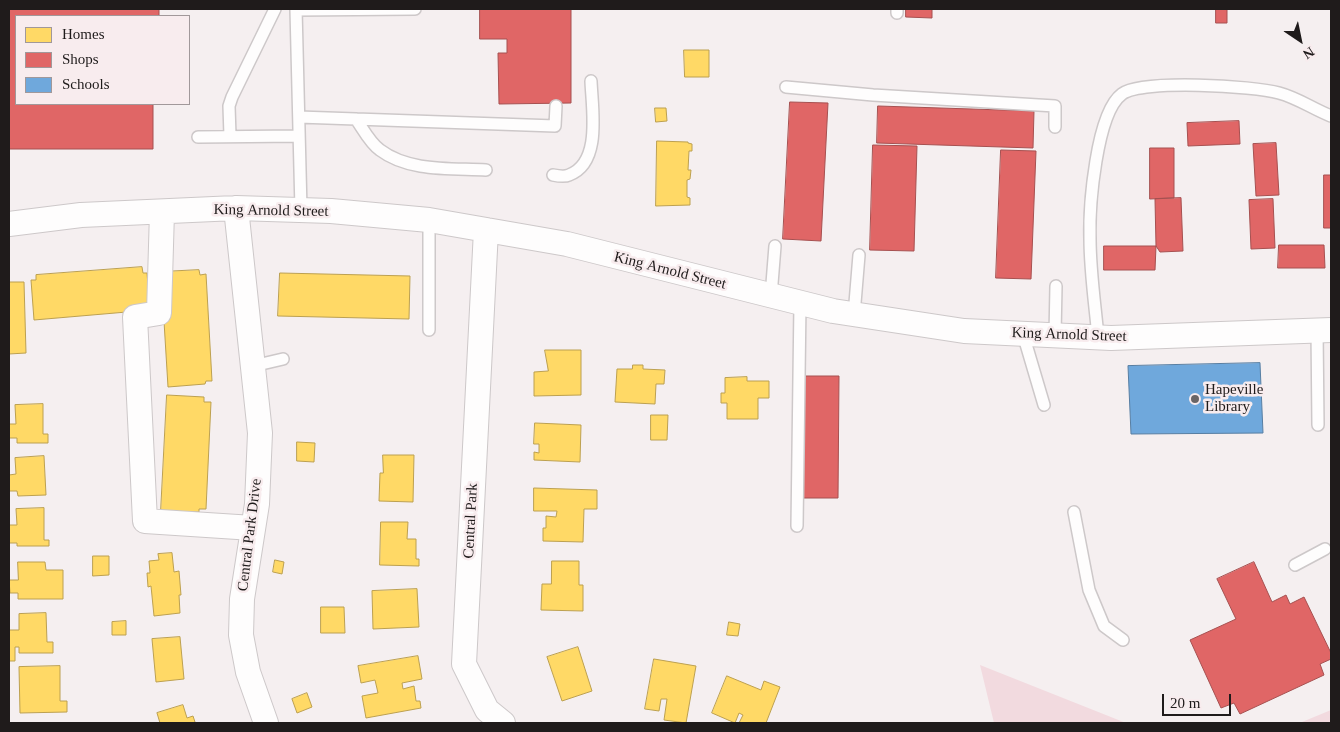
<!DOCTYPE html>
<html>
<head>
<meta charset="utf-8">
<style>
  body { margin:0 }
  #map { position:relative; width:1340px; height:732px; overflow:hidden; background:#f5eff0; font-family:Georgia,serif }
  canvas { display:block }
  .frame { position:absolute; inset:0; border:10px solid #1f1b1b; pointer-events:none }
  .legend { position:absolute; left:15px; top:15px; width:175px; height:90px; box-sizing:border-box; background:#f8ecee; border:1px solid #a1989a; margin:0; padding:6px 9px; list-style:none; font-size:15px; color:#1f1b1b }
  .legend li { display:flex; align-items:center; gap:10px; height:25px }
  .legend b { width:25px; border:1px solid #a1989a }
  .north { position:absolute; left:1275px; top:15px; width:50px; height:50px; -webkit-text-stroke:4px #f8ecee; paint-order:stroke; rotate:146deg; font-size:14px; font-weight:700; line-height:20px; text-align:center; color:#1f1b1b }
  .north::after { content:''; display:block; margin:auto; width:18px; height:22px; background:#1f1b1b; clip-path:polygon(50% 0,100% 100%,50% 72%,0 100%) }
  .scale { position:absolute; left:1162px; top:694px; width:69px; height:22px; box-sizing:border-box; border:2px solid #1f1b1b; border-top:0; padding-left:6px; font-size:15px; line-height:18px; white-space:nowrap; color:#1f1b1b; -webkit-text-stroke:4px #f8ecee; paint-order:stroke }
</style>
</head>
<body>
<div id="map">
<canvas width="1340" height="732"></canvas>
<div class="frame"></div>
<ul class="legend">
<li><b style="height:14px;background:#ffd966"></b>Homes</li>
<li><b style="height:14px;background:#e06666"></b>Shops</li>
<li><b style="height:14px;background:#6fa8dc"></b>Schools</li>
</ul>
<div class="north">N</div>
<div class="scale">20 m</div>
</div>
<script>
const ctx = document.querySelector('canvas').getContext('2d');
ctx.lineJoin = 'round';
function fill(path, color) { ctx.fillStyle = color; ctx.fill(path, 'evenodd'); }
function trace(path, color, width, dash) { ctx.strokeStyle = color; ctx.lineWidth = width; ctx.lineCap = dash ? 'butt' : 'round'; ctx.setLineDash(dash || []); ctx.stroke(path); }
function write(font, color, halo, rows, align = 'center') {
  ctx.font = font + ' Georgia,serif'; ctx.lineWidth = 5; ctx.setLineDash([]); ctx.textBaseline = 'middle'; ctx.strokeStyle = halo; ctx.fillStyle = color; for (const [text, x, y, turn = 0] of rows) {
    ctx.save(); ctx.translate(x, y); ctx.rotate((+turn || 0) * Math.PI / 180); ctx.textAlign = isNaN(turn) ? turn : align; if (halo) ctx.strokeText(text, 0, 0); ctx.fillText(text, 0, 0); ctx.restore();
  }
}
const green = new Path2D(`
  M980,665L1126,723H994Z
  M1331,710V723H1271L1302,722Z`);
const homes = new Path2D(`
  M684,50H709V77H685Z
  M655,108H666L667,121L656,122Z
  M657,141L688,142V143L692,144V151H689L688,170H691L690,179L687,180V197L690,198V205L656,206Z
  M142,267L143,273H147L150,310L34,320L31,280H36V275Z
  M199,270L200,275L206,274L212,381H206L205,384L168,387L161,272Z
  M280,273L410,276L409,319L278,316Z
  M9,282H24L26,353L9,354Z
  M545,350H581V395L534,396V372L548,371Z
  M633,365H643V369L665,370L664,384H656L655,404L615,402L617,369H632Z
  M747,377V381H769V398H758V419H727V403H721V393H725V378Z
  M167,395L204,397V402H211L206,509H199V512L161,511Z
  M43,404V434H48V443H17V438H9V424H16L15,405Z
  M651,415H668L667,440H651Z
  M535,423L581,425L580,462L534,460V452L539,453V444H534Z
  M297,442L315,443L314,462L297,461Z
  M383,455H414L413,502L379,501L380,473H383Z
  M44,456L46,495L18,496L17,491H9V475L16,474L15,458Z
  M534,488L597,490V509H584L583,542L543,541V528H546V516L556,517L557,511H534Z
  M44,508V540H49V546H17V543H9V525H17L16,509Z
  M381,522H408L407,539H416V559H419V566L380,565Z
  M172,553L174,572L179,571L181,595H179L180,613L154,616L151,586L148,587L147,573H150L149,561L159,560L158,554Z
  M93,556H109V575L93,576Z
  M275,560L284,562L282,574L273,572Z
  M552,561H579V585H583V611L541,610L542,584H551Z
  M18,562H45L46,570H63V599H18V593H10L9,580H18Z
  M417,589L419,627L373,629L372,591Z
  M321,607H344L345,633H321Z
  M46,613L47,642H53V653H19V647H15V661H9V630H19V614Z
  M126,621V635H112V622Z
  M729,622L740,624L738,636L727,635Z
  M180,637L184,679L156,682L152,639Z
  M578,647L592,691L562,701L547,657Z
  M418,656L422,679L402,683L403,689L414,686L416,701H420L421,708L366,718L362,696L378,693L375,680L361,683L358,666Z
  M654,659L696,666L686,723L664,720L667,699H661L659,711L645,709Z
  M60,666V701H67V712L20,713L19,667Z
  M727,676L761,690L764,681L780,687L766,723H739L743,715L739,713L735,723L712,713Z
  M307,693L312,707L297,713L292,699Z
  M183,705L187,718L193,716L195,722L192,723H160L157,713Z`);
const shops = new Path2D(`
  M9,9H159V16H16V104H153V149H9Z
  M480,9H571V103L499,104L498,53H507V39H480Z
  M906,9H932V18L906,17Z
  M1216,9H1227V23H1216Z
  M790,102L828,103L821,241L783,239Z
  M878,106L1034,111L1033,148L877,143Z
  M1239,121L1240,144L1188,146L1187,123Z
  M1276,143L1279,195L1256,196L1253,144Z
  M873,145L917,146L914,251L870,250Z
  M1150,148H1174V198L1150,199Z
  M1001,150L1036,151L1031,279L996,278Z
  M1324,175H1331V228H1324Z
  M1181,198L1183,251L1160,252L1156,246L1155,199Z
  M1273,199L1275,248L1251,249L1249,200Z
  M1279,245H1324L1325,268H1278Z
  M1104,246H1156L1155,270H1104Z
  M802,376H839L838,498H801Z
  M1254,562L1272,602L1286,595L1290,604L1304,597L1331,653V659L1320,664L1324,675L1240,714L1234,703L1221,708L1190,640L1236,619L1217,579Z`);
const schools = new Path2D(`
  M1260,363L1263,433L1131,434L1128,366Z`);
const lane = new Path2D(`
  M296,9L301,210
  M296,10L415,9
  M897,13V9
  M786,87L873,95L1055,106V127
  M299,117L555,126L556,106
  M356,119C363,129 370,143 380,150C409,172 452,168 486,170
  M230,136L229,106L232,97L275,9
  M198,137L299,136
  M553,175C558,176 565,177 569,175C602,163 592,109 591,81
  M429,220V330
  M771,296L775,246
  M854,315L859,255
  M1317,330L1318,425
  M1023,334L1044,405
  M1055,335L1056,286
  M1098,337C1095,304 1090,271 1090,239C1089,207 1096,113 1122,94C1142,79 1254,86 1279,93C1298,98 1313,109 1331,116
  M253,366L283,359
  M1074,512L1089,590L1104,626L1123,640
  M797,526L800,303
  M1295,565L1325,549`);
const street = new Path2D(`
  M236,208L260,433L257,504L242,599L241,635L248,672L266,723
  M162,212L159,313L135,317L145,521L253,528
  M9,224L81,215L236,208L331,211L429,220L567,244L833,311L964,331L1111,338L1331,330
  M486,230L464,664L487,710L503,723`);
const markers = [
  [1195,399,5,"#6a6566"]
];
const streetNames = [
  ["King Arnold Street",271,211,1],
  ["King Arnold Street",670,271,14],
  ["King Arnold Street",1069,335,2],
  ["Central Park",471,521,-87],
  ["Central Park Drive",250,535,-83]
];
const poiNames = [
  ["Hapeville",1205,390],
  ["Library",1205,407]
];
fill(green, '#f2dadf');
fill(homes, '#ffd966');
trace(homes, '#bca050', 1);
fill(shops, '#e06666');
trace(shops, '#a65050', 1);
fill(schools, '#6fa8dc');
trace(schools, '#577ea2', 1);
trace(lane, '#cdc8c9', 14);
trace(street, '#cdc8c9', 26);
trace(lane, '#fefdfd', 11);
trace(street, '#fefdfd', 24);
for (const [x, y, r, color] of markers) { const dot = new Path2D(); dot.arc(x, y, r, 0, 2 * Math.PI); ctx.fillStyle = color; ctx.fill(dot); trace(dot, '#f8ecee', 2); }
write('15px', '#1f1b1b', '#f8ecee', streetNames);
write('15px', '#1f1b1b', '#f8ecee', poiNames, 'left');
</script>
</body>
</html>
